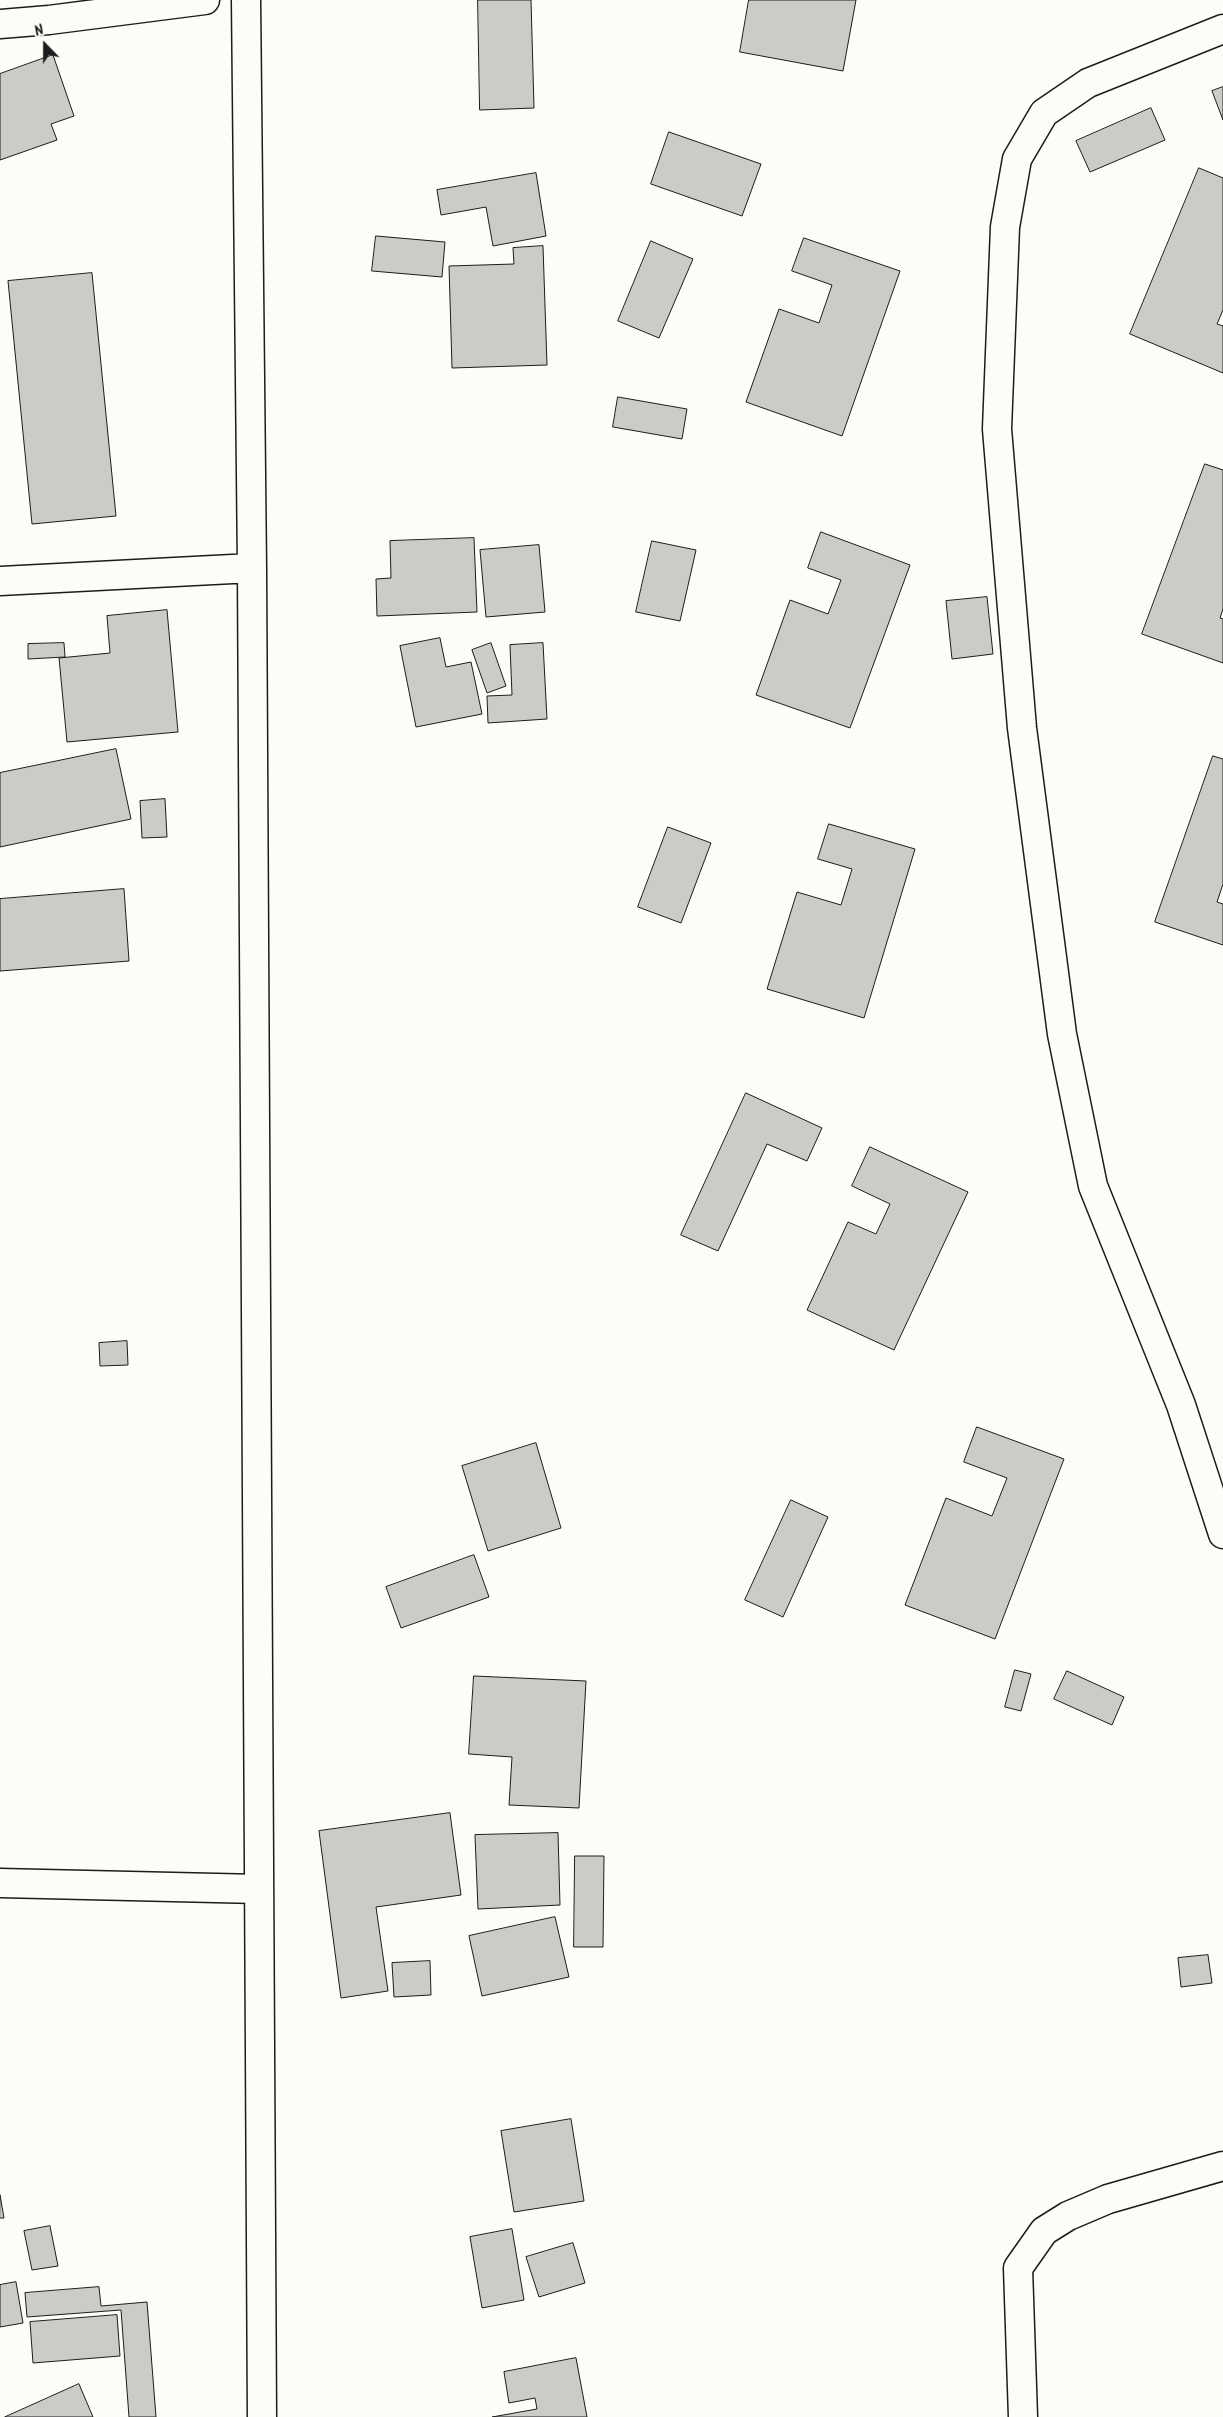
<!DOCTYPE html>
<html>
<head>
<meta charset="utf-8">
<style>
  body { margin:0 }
  #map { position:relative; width:1223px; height:2417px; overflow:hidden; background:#fdfcf7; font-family:Kalam,sans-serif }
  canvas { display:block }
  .north { position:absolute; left:20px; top:20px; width:50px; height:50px; -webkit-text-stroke:4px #fdfcf7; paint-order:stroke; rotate:338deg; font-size:14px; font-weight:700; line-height:20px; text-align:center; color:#1c1c1c }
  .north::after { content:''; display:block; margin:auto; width:18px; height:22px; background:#1c1c1c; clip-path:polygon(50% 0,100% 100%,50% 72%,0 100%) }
</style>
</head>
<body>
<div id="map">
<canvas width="1223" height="2417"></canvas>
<div class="north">N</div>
</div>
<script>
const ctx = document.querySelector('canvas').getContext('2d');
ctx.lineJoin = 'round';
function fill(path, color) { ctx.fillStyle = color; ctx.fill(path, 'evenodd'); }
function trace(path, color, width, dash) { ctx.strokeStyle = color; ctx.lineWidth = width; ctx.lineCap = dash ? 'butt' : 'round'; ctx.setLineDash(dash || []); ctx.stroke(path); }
const building = new Path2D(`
  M478,0H531L534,108L480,110Z
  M749,0H856L843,71L740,52Z
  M53,55L74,116L51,124L57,140L0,160V74Z
  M1223,87V120L1212,91Z
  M1151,108L1165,140L1090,172L1076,141Z
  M669,132L761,164L742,216L651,184Z
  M1199,168L1223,178V310L1217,324L1223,326V373L1130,334Z
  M536,173L546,236L493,246L486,207L441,215L437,190Z
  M376,236L445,242L442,277L372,271Z
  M804,238L900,271L842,436L746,402L779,309L819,323L832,285L792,271Z
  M651,241L693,259L659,338L618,321Z
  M543,246L547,365L452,368L449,266L514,264L513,248Z
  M92,273L116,516L32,524L8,281Z
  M618,397L687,409L682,439L613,427Z
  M1205,464L1223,470V609L1220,618L1223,619V663L1142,634Z
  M821,532L910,565L850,728L756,695L790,600L828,614L841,580L808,568Z
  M474,538L477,612L377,616L376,579L391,578L390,541Z
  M652,541L696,550L680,621L636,612Z
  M539,545L545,612L486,617L480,550Z
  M987,597L993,654L952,659L946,601Z
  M167,610L178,732L67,742L59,658L110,653L107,616Z
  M440,638L446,667L471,662L482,714L416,727L400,646Z
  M64,643L65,657L28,659V644Z
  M491,643L506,686L487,693L472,650Z
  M543,643L547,719L488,723L487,696L512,695L510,645Z
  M116,749L131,819L0,847V773Z
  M1213,756L1223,759V884L1217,902L1223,904V945L1155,922Z
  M165,799L167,837L142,838L140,801Z
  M829,824L915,849L864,1018L767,989L797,892L841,905L852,869L818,859Z
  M668,827L711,843L681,923L638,907Z
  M124,889L129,961L0,971V899Z
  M746,1093L822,1128L807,1161L767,1144L718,1251L681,1235Z
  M870,1147L968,1192L894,1350L807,1310L848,1222L876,1234L890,1204L852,1186Z
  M127,1341L128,1365L100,1366L99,1343Z
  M977,1427L1064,1459L995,1639L905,1605L946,1498L992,1516L1007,1478L964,1462Z
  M536,1443L561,1528L488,1551L462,1466Z
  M791,1500L828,1517L783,1617L745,1600Z
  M474,1555L489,1597L401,1628L386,1587Z
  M1015,1670L1031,1674L1021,1711L1005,1707Z
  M1067,1671L1124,1697L1112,1725L1054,1699Z
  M474,1676L586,1681L579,1808L509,1805L512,1757L469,1754Z
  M450,1813L461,1895L376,1907L388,1991L341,1998L319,1831Z
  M558,1833L560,1905L478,1909L475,1835Z
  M575,1856H604L603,1947H574Z
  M555,1917L569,1977L482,1996L469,1936Z
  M1208,1955L1212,1983L1181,1987L1178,1958Z
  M430,1961L431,1995L394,1997L392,1963Z
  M571,2119L584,2201L514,2212L501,2131Z
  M0,2195L4,2218H0Z
  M50,2226L58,2266L32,2270L24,2231Z
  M512,2229L524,2300L482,2308L470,2237Z
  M573,2243L585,2283L539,2297L526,2257Z
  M16,2282L23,2323L0,2327V2285Z
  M99,2287L101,2306L147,2302L156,2417H129L121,2310L27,2317L25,2293Z
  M117,2315L120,2356L33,2363L30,2322Z
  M576,2358L587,2417H492L537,2409L535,2398L509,2403L504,2372Z
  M79,2384L93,2417H5Z`);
const minor = new Path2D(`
  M246,0L252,568L262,2417
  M0,24L49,20L205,0
  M1223,29L1088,83L1044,113L1017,159L1005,227L997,429L1022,728L1062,1034L1093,1186L1181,1405L1223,1534
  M0,581L252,568
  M0,1883L259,1889
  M1023,2417L1018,2268L1044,2231L1068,2216L1108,2199L1223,2166`);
fill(building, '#cccbc8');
trace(building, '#1c1c1c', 1);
trace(minor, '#1c1c1c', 31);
trace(minor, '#fdfcf7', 28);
</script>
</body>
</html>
